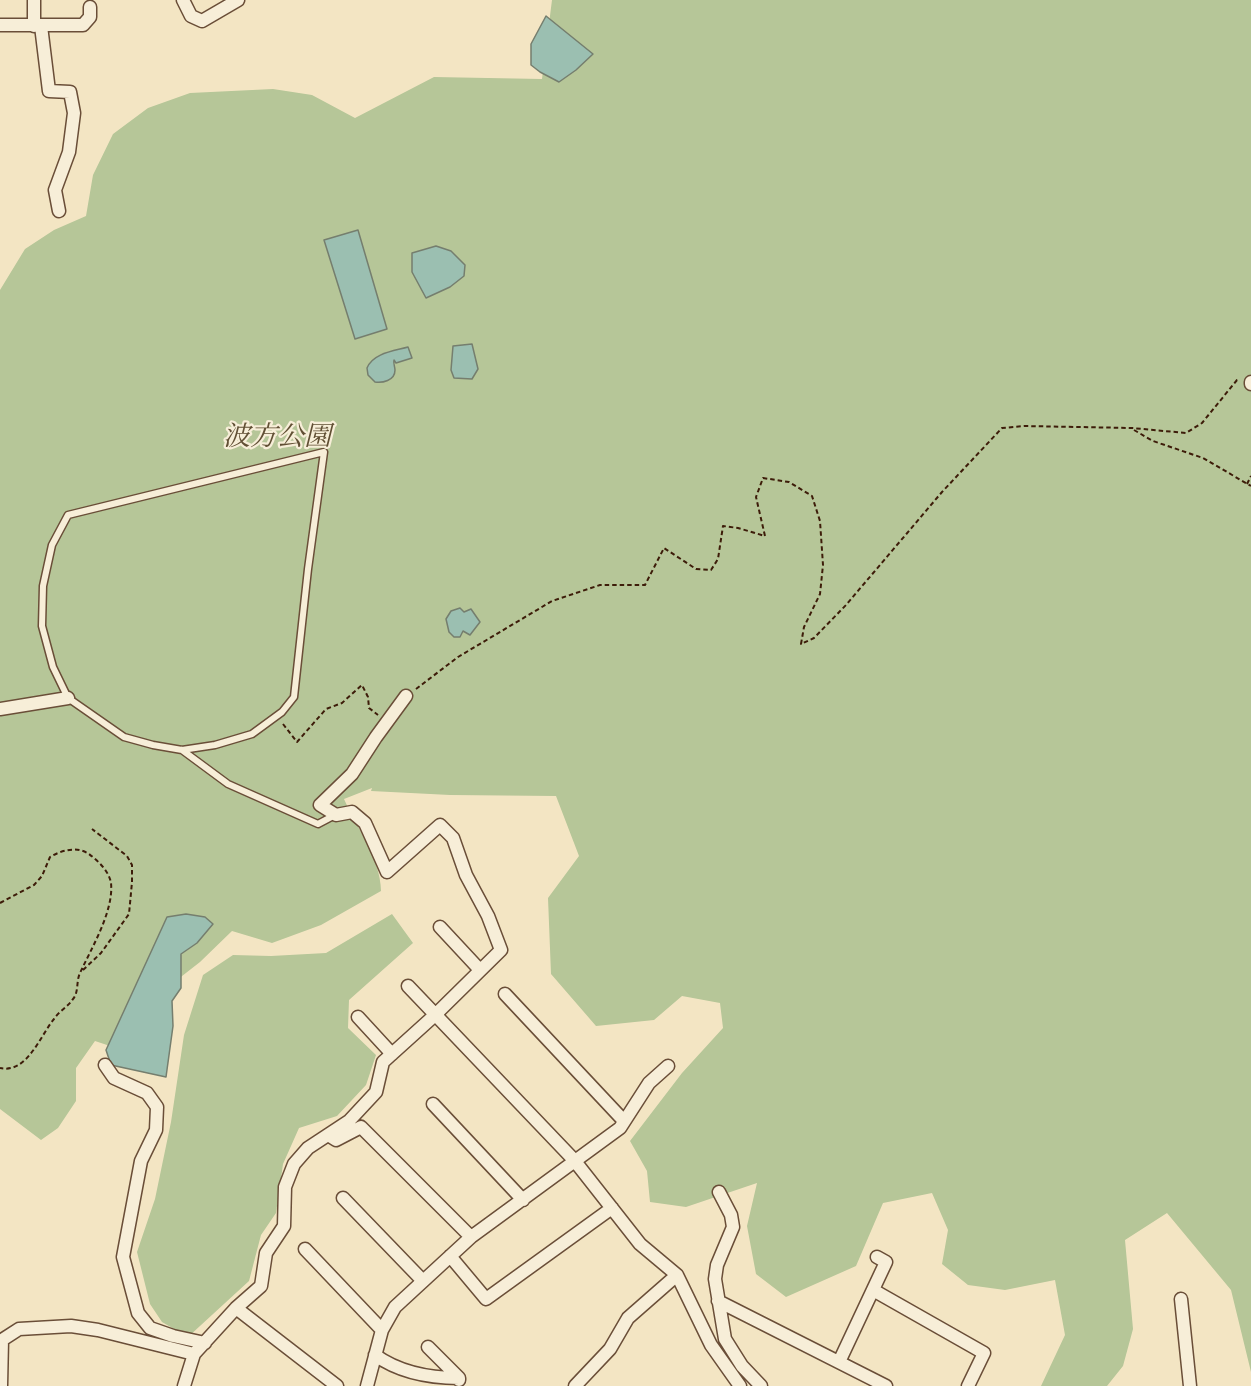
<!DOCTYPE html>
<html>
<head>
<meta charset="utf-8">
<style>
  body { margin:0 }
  canvas { display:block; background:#f3e5c3 }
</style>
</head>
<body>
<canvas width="1251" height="1386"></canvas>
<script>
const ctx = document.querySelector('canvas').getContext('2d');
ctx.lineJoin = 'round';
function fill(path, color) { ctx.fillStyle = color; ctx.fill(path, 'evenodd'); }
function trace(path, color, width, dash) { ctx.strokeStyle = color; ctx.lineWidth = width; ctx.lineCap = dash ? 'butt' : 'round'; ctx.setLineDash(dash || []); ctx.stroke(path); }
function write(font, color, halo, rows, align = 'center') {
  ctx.font = font + ' "EB Garamond","Noto Serif JP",serif'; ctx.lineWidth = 4.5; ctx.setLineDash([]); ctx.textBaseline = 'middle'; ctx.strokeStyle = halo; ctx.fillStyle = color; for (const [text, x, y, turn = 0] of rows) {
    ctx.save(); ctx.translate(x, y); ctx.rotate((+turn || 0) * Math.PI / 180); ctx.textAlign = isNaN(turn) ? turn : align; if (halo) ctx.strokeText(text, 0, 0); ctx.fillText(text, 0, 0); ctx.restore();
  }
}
const green = new Path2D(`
  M552,0H1251V1372L1231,1290L1167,1213L1125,1240L1133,1329L1123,1366L1107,1386H1041L1065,1335L1055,1280L1005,1290L968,1285L942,1264L948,1230L932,1193L883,1203L856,1266L786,1297L756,1274L747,1226L757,1183L686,1207L650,1202L647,1171L630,1141L682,1073L723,1028L720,1003L682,996L654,1020L596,1026L551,974L548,898L579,856L556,796L450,795L371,791L372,788L344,799C357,829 380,857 381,891L321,925L272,943L232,931L200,962L168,987L164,1064L95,1041L76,1068V1101L58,1128L41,1140L0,1109V290L25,249L54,230L86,216L93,175L113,134L148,108L190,93L273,89L312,95L355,118L434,77L542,79Z
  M392,914L413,943L349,1000L348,1028L376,1055L366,1085L337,1116L299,1128L283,1164L276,1213L261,1235L249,1281L188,1337L162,1322L150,1304L137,1252L155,1199L171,1122L184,1035L203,975L233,955L271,956L326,953Z`);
const water = new Path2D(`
  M546,16L593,54L576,70L559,82L540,72L531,65V44Z
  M358,230L387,329L355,339L324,240Z
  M436,246L451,251L465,265L464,276L450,287L426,298L412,272V253Z
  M472,344L478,369L472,379L454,378L451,370L453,346Z
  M408,347L412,358L396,363L394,360C393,363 395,367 395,370C395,381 382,383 375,382L368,375L367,368C373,353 394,351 408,347Z
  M460,608L464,612L471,609L480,622L470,635L463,631L460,637H454L449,632L446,619L451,611Z
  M186,914L205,917L213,924L197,943L181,954V988L172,1001L173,1026L166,1077L111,1065L106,1050L167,917Z`);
const path = new Path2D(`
  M1134,430L1153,441L1203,458L1251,486
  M1247,484L1251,476
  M416,689L458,657L552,601L600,585H645L664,548L696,569L711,570L718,559L723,526L738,528L765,536L756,497L763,478L789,482L812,496L820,521L823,565L820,594L804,627L801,644L814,638L846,605L942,492L1002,428L1024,426L1132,428L1186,433L1202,423L1237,380H1239
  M283,724L297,742L326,709L342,703L362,685L368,697L369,708L378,715
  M0,903L34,885L42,876L50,857C62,850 77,846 89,854C98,861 109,871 111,883C114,911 91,949 80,973C76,981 79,992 73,999C68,1007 59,1011 54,1019C40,1036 27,1074 0,1068
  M83,970L101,953L129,914L132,882V865L127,856L92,829`);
const lane = new Path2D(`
  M324,452L308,569L294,697L282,712L252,734L215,745L182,750L153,745L124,737L68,698L53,667L42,626L43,586L52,545L68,515Z
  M182,750L228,784L318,824L335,815`);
const street = new Path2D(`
  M183,0L191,16L202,21L238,0
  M0,25H83L90,17V7
  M34,26V0
  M41,26L49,91L70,92L74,113L69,152L55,190L59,211
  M1251,382V384
  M0,709L68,698
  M440,927L480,970
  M408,986L574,1160L640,1244L677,1275L711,1345L740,1386
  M505,994L624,1121
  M358,1017L392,1054
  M105,1065L114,1078L147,1093L157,1107L156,1130L141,1161L123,1257L138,1313L150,1328L173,1336L205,1343
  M433,1104L523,1200
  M328,1135L336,1140L361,1127L471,1237
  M719,1192L731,1215L733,1227L717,1265L715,1279L725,1339L742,1366L761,1386
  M343,1198L423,1281
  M305,1249L382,1330
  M450,1256L486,1299L612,1208
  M873,1290L984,1353L968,1386
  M1181,1299L1190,1386
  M718,1301L886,1386
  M236,1308L337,1386
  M428,1347L459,1378V1380
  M375,1355C400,1373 429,1378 459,1378
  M839,1362L886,1262L877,1257
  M1,1386L2,1340L19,1329L71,1326L98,1330L194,1354
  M184,1386L194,1354L236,1308L261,1286L266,1253L284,1226L285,1187L294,1164L308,1148L349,1121L376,1092L383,1062L435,1015L501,950L488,916L466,875L453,838L440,825L387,872L365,823L352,812L336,815L320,805L352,774L376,737L406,696
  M367,1386L382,1330L395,1307L471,1237L620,1128L649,1083L668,1066
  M575,1386L610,1349L628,1318L677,1275`);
const parkNames = [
  ["波方公園",277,438]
];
fill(green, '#b6c698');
fill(water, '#9bbfb1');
trace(water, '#757e6e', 1.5);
trace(lane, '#6a4e38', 9);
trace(street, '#6a4e38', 15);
trace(path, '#3d1c09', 2, [4.5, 3]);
trace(lane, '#f7eed8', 6);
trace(street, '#f7eed8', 12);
write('italic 27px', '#614f34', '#f7eed8', parkNames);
</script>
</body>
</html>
